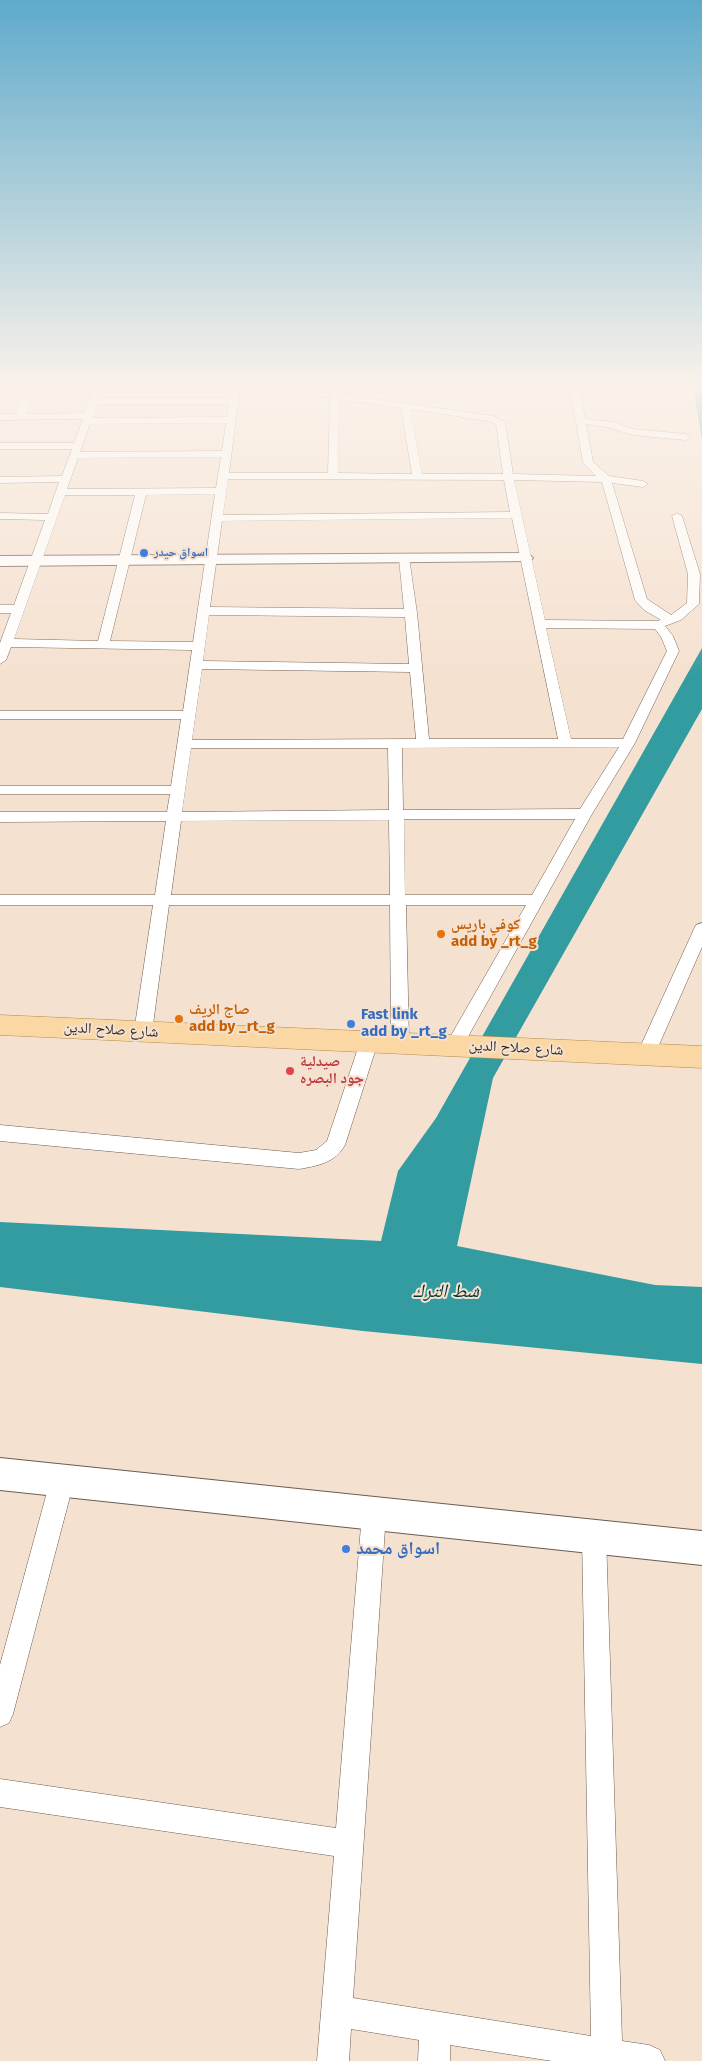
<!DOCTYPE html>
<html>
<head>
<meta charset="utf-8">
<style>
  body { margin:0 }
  canvas { display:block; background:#f5e1d0 }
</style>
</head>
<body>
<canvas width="702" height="2061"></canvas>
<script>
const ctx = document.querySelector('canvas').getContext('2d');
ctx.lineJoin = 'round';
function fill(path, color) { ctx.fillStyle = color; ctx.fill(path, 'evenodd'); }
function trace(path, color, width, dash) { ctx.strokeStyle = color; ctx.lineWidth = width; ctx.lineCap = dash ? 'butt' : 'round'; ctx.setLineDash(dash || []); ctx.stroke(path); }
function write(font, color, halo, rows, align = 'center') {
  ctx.font = font + ' "Fira Sans","Noto Naskh Arabic",sans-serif'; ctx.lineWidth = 4; ctx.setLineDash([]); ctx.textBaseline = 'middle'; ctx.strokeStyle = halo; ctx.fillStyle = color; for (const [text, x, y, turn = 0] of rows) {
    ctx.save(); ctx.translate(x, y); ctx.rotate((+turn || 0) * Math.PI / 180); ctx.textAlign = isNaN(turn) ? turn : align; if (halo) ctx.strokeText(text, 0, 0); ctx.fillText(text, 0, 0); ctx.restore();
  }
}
const water = new Path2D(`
  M693,387H702V439Z
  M702,648V709L493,1078L457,1246L655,1285L702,1287V1364L363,1331L0,1287V1222L381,1241L398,1171L436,1118Z`);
const street = new Path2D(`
  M25,387H34L26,414L85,413L94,387H103L99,398H230L231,387H240L229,473H328L330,398L267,387H293L330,393L331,387H339V394L493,416L505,422L513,474L596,476L583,463L570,387H579L585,419L613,422L633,429L686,434L691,437L686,440L632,435L611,428L586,424L593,462L609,476L643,481L648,484L643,487L612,483L647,599L671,615L687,603L688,574L672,516L677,513L682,516L700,574L699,604L681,620L665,626L673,636L679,651L635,743L592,814L460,1051L454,1053L448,1051L445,1046L526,905H406L409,1043L406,1048L400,1050L394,1048L391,1043L390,905H169L152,1032L149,1037L143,1039L137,1037L134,1032L153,905H0V895H155L166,821L0,822V812H167L170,794H0V786H171L181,719H0V711H183L192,650L11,647L6,660L0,664V643L11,613H0V605H14L45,520L0,519V513L48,514L59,482L0,483V477L62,476L72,449H0V443H74L83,419L0,420V414H16ZM339,399L401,408L412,474L338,473ZM97,404H229L227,417L92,418ZM410,409L488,421L496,424L503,474H422ZM226,423L222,451L80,452L90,424ZM221,457L216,488L67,489L78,458ZM228,479L504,480L510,512L223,515ZM514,480L602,482L635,600L644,610L661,620L656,621L545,620ZM215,494L193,642L110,641L146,495ZM65,495H135L98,641L14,639ZM512,518L558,739H429L417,613L409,557H401L399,559L404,609L210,607L222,521ZM209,615L405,617L409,664L203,661ZM546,628L655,629L661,637L667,651L623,739H571ZM202,669L410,672L416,739L192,740ZM619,747L580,809L403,810L402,748ZM191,748H388L389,810L182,812ZM404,819H575L532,895H405ZM389,820L390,895H171L181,821Z
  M702,923V947L655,1054L652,1059L646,1061L640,1059L637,1054L694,929L696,925Z
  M369,1035L375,1037L378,1042L345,1145C335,1163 317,1166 299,1169L0,1141V1125L299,1153L316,1150L327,1141L360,1042L363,1037Z
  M62,1469L70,1473L74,1481L13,1714L9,1723L0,1727V1665L50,1481L54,1473Z
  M374,1502L382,1506L386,1514L353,1998L591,2036L582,1536L585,1527L594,1524L603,1527L606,1536L622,2041L649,2045L660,2050L665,2061H552L450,2045V2061H418L419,2040L351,2029L349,2061H317L334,1856L0,1807V1779L336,1828L362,1514L366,1506Z`);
const secondary = new Path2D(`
  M525,553L530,555L533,558L530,561L0,566V556Z
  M0,1458L702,1531V1565L0,1490Z`);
const primary = new Path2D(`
  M0,1015L702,1046V1068L0,1035Z`);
const markers = [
  [144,553,5,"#3f7fe0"],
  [441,934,5,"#e8710a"],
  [179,1019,5,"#e8710a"],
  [351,1024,5,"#3f7fe0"],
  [290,1071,5,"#e0444e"],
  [346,1549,5,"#3f7fe0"]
];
const farShopnames = [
  ["اسواق حيدر",154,553]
];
const foodNames = [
  ["كوفي باريس",451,925],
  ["add by _rt_g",451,942],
  ["صاج الريف",189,1010],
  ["add by _rt_g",189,1027]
];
const shopNames = [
  ["Fast link",361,1015],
  ["add by _rt_g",361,1032]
];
const streetNames = [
  ["شارع صلاح الدين",111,1030,3],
  ["شارع صلاح الدين",516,1048,3]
];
const healthNames = [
  ["صيدلية",300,1062],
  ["جود البصره",300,1079]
];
const nearShopnames = [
  ["اسواق محمد",356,1549]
];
const nearWaternames = [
  ["شط الترك",446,1292]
];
fill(water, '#329ca0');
trace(street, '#6d5c4e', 1);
trace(secondary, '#6d5c4e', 2);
trace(primary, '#b28a4f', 1);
fill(street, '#fff');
fill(secondary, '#fff');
fill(primary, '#fad7a3');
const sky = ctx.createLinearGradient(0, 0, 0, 676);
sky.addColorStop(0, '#5faacb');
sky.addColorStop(0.57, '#faf2ea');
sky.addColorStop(1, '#faf2ea00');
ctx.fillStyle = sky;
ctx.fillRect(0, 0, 702, 676);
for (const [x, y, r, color] of markers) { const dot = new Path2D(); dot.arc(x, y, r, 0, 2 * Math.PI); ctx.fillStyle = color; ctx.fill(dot); trace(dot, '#f5e1d0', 2); }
write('bold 12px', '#366cbe', '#f5e1d0', farShopnames, 'left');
write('bold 15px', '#c56008', '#f5e1d0', foodNames, 'left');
write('bold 15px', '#366cbe', '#f5e1d0', shopNames, 'left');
write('15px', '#312a23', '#f5e1d0', streetNames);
write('bold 15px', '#be3a42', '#f5e1d0', healthNames, 'left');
write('bold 18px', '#366cbe', '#f5e1d0', nearShopnames, 'left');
write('italic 19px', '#003233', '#f5e1d0', nearWaternames);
</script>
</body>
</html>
